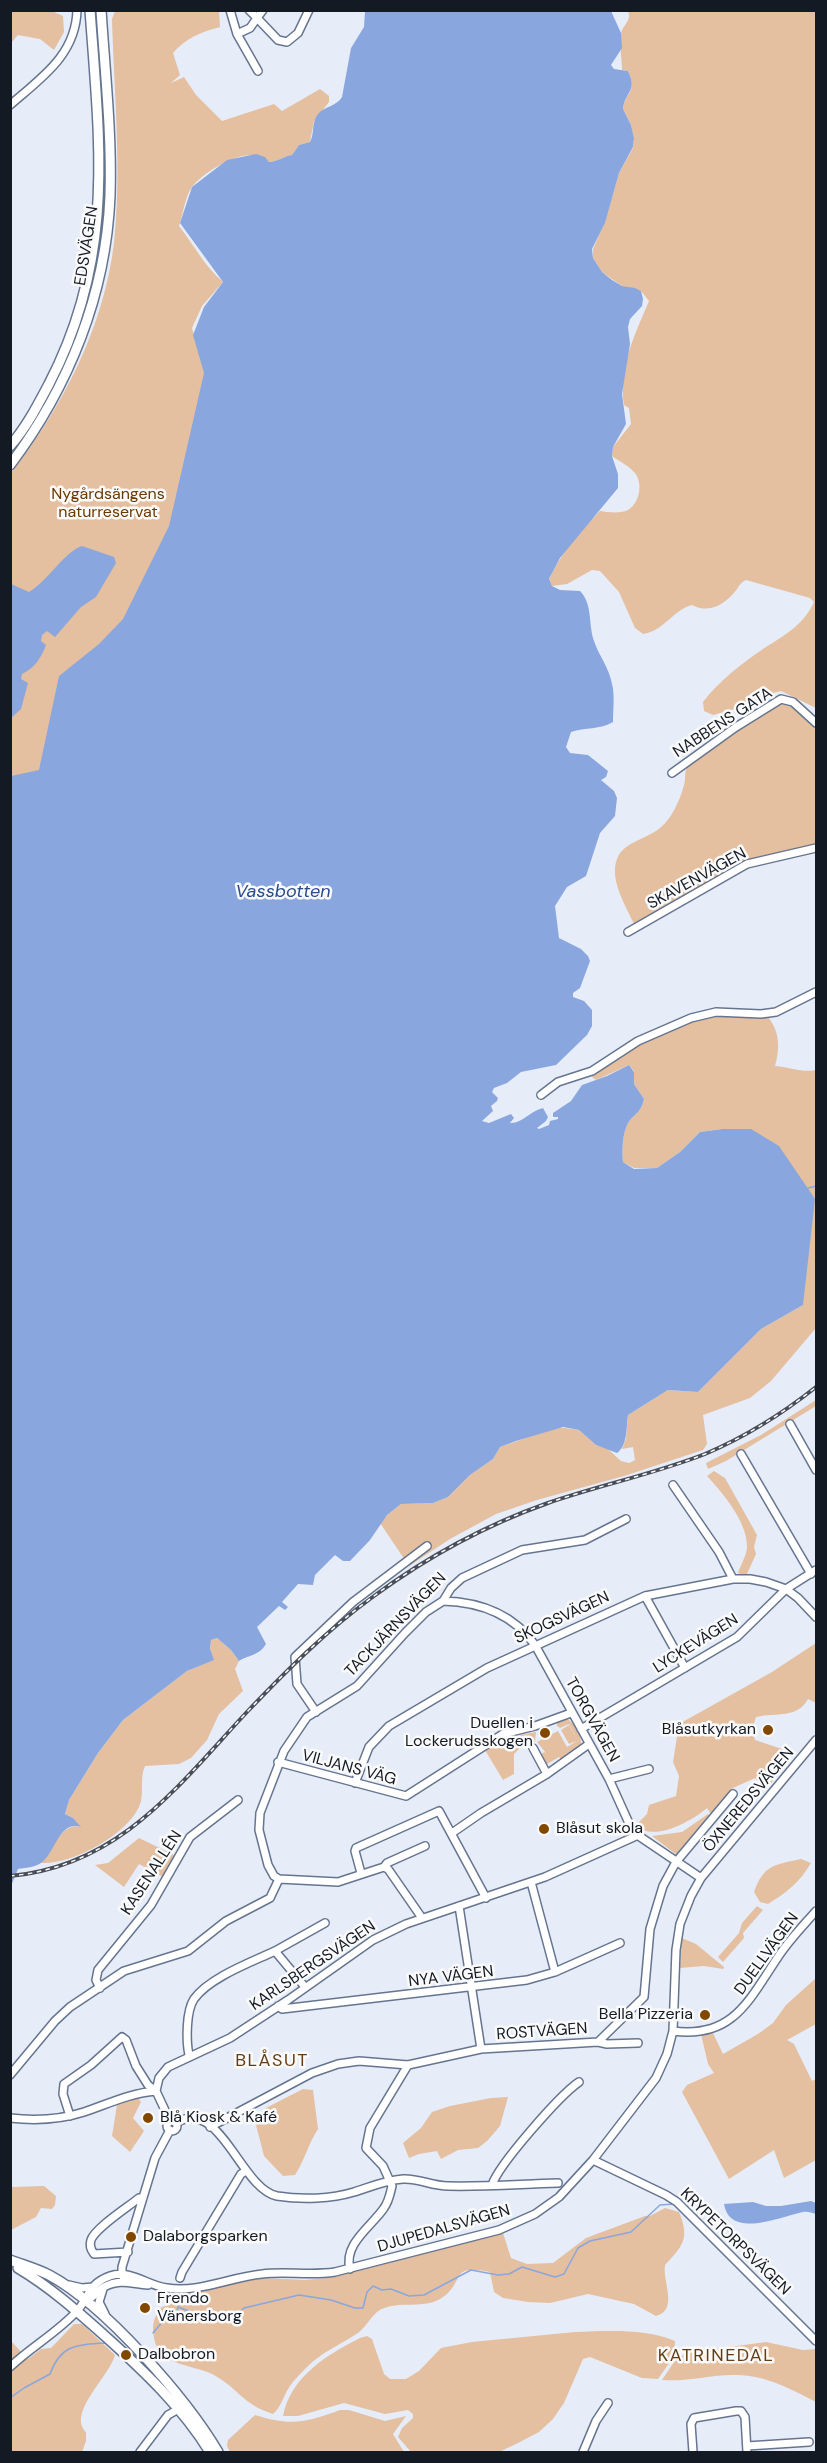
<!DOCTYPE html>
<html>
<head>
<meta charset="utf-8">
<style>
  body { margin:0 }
  #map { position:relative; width:827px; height:2463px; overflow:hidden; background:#e6edf9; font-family:"DM Sans",sans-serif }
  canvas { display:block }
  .frame { position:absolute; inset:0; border:12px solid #141a24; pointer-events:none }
</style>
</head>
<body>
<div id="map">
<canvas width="827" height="2463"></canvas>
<div class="frame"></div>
</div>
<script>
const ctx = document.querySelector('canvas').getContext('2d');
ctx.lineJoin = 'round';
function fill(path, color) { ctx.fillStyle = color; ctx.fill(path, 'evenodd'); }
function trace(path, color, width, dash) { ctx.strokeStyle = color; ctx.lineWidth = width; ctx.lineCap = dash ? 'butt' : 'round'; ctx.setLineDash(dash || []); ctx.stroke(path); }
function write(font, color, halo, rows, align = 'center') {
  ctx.font = font + ' "DM Sans",sans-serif'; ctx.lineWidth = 5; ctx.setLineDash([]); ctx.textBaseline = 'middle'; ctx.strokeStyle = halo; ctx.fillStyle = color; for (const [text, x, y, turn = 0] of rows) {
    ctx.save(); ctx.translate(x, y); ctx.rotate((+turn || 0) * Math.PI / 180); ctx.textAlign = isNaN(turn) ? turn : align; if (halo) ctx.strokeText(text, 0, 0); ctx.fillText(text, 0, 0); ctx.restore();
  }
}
const green = new Path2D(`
  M11,10L52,11L63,16L64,32L54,50L40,39L18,35L11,43Z
  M115,11H219L220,27C201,32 186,38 173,53L180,75L171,83L184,77L196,95L222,121L274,104L282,111L320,89L329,96V102L314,121L310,142L299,145L292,155C284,156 277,162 269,162C252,142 205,170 192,187C185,196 183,215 179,226C194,245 205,267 223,282L202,306L192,328L205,374L187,568L11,812V473C62,408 104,327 114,243C122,169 114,93 112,19Z
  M628,11H816V708L781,691L765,695L753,704L713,715L704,711L703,702C718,682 742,663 763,649C783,636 803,626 814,602L810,598L746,580C739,583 738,589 733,594C721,607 707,613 692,605C673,610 664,631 643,634L635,628L619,592L600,571L592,570L567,584L552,586L549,580C560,554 580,531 600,511C608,512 620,514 628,510C640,503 643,483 635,473C629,466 619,461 612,456L613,447L631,424L629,408L624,405C618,368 635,334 649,301L641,291L622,286L602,272L593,258V249L605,222L619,173L633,148L634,138L631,125L623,109C625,92 638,93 628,71L622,70C622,60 619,44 621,34C623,24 632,21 628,11Z
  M780,702L792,705L816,727V844L754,859L634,924C626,906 609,880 617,859C623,842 647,839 660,828C672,818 680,800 684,785C686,779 684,772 687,768C701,747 758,716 780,702Z
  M715,1016L768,1017C780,1032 780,1049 775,1066C789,1067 803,1073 816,1070V1328L771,1381L750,1398L703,1415L707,1444L703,1450L624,1476L537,1500L496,1514L450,1539L409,1566L380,1523L387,1515L401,1504L433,1503L448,1497L470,1475L493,1459L500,1447L557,1427L579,1430L596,1445L608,1449L621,1461L629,1463L635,1460L633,1447L622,1449L626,1439L628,1415L668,1390L698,1392L761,1329L803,1305L721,1129L700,1132L680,1152L657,1168H634L623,1162C622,1150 622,1129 631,1119C638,1112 642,1109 644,1099L634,1084V1071L629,1065L596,1080L592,1077V1074C629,1047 670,1025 715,1016Z
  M816,1400V1406L726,1461L708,1469L706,1463L761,1435Z
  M714,1471L725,1478L757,1535L754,1547L756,1554L746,1576L738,1573C741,1564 747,1555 747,1546C747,1522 723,1493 707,1476Z
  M217,1638L231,1650L239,1661L235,1669L243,1691L219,1714L207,1740L191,1758L179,1764L145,1766C139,1778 145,1794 139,1807C126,1835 72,1865 41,1863C50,1851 63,1821 80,1827L73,1818L65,1814L69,1800L98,1753L123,1720L187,1671L213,1660L210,1649L211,1640Z
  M816,1643V1703L808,1699C797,1719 777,1712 756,1717L752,1729L755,1740L788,1751L783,1769L765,1790L755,1778L733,1788L712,1816L707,1808C692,1821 653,1843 636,1825L647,1814L649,1805L676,1796L679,1776L673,1762L679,1724L772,1672Z
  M567,1719C575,1723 582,1736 581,1745L562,1760L559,1757L547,1764L541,1755L544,1752L546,1753L537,1742L558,1731L567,1747L577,1741L569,1744L561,1730L569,1725L577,1739L569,1724L560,1728L557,1726V1723Z
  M536,1732L535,1742L520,1748L514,1754V1774L503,1780L485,1750L510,1737Z
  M708,1814L710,1817L677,1855L652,1836L682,1832Z
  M139,1838L176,1856L165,1878L139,1864L124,1887L95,1865L108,1863Z
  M801,1859L811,1863C800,1882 786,1893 768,1904L760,1902L754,1892C764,1864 775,1865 801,1859Z
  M757,1906L763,1910L743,1933L744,1938L723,1962L718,1957L739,1933L742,1923Z
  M682,1938L696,1944L724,1967L723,1969L704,1966L680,1968Z
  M816,1978V2024L787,2040L794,2044L812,2081L816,2079V2160L784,2178L774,2150L729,2179L682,2092L687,2085L714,2073L708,2064L701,2034L711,2029L723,2054L758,2034L773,2023L786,2005Z
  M303,2089L313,2090L318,2129C308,2144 305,2160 295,2175L283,2176L264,2156L256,2125L266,2108Z
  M508,2097L500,2126L487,2141L478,2148L458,2150L441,2159L437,2151L419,2154L409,2158L403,2143L421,2128L432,2112L450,2106L491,2098Z
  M138,2098L141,2102L133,2118L144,2131L130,2152L112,2136L117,2105Z
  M10,2185L12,2187L44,2186L56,2196L55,2205L52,2209L41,2208L36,2217L11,2230Z
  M665,2208L679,2212C690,2238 683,2246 665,2265C662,2281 679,2310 656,2316L634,2304L588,2294L550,2303L528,2302L503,2298L494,2292L490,2272C447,2263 467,2283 440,2299C421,2310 394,2299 377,2312C370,2318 366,2327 358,2333C340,2345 321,2352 305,2369C300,2374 294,2380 290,2386C283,2396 282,2406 273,2414C242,2404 239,2389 214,2375C194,2364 159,2367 154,2338C152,2325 153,2320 160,2308L176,2302L184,2294L263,2278L306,2280L335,2277L503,2233L511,2258L527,2264L553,2263L586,2238L645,2216H650Z
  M74,2324H82L115,2355C109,2377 67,2413 86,2432V2441L82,2452H11L10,2340L28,2359L41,2349L51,2348Z
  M575,2332C607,2331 645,2328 675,2341L674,2356L658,2379L642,2378L590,2357L583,2359L564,2403L553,2419L539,2432L518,2443L499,2452H411L398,2437L402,2428L413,2418V2414L408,2410L385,2414L344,2403L298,2416H283C291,2376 327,2355 360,2338L367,2336L372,2339L384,2374L390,2379H406L419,2371L441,2348L472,2342Z
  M766,2342L803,2350L816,2349V2402C793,2390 765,2375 737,2375C712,2374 689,2382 662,2380L676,2359L696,2348L714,2349Z
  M340,2410H349L385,2421L406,2416L393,2434L404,2452H230L227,2446L228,2440L255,2415C290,2426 305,2423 340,2410Z`);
const water = new Path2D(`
  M365,11H611L621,33L622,48L611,65L614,69L628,71C638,92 625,91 623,109L631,125L634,138L633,147L619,173L605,223L592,249L593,258L602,272L612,280L622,286L635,288L641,291L643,299L642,306L630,319L628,327L630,344L622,394L626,424L613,447L612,456L618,474V488L560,558L549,579L552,586L560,590L580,591C593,604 588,624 594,641C599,656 609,667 612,684C615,695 613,710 613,722C600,730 585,727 571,732L566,747L570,753L588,755L608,771L606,777L601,780L614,791L617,798L615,816L600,833L586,876L567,887L555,906L559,938L581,949L588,956L590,961L580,988L573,993V997L584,1001L592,1010V1026L587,1035L556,1065L521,1072L507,1083L494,1088L492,1092L498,1098L497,1101L491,1106L493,1111L482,1121L489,1123L511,1114L514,1118L510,1123C522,1124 530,1111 543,1108L548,1117L546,1121L537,1128L539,1129L549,1125L550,1121L558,1119V1117H553V1113L571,1101L582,1085L607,1076L629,1065L634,1072V1084L644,1099C642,1109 638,1112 631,1119C622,1129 622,1150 623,1162L634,1169L657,1168L680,1152L700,1132L722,1129H751L779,1146L815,1199L803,1305L761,1329L698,1392L668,1390L628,1415C626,1428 628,1445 617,1453L596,1445L579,1430L563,1427L516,1441L500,1447L493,1459L470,1475L448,1497L433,1503L401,1504L387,1515L370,1540L350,1561H343L335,1555L315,1575L313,1585L298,1584L282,1602L288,1607L285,1610L279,1606L257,1627L266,1644C259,1656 248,1655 239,1661L231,1650L217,1638L211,1640L210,1649L214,1660L187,1671L123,1720L98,1753L69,1800L65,1814L73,1818L81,1827C59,1820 56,1852 41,1863C36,1867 24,1868 18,1869L11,1886V776L39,770L59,676L99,644L123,619L169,526L204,373L193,335L204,307L223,282L180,223L192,187L227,160L256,154L265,157L269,162C277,162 284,156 292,155L299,145L310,142C315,133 311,123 318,114C325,106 337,106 342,97L351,48L364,27Z
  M82,546L114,557L116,563L96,597L81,607L55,637L47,631L42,635L41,641L46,645C41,658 35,668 22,674L21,679L28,683L21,709L11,718V584L29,592C48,581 65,551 82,546Z
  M811,2201L816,2203V2214C812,2213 807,2211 803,2212C782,2216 730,2240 724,2204L753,2202L766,2206H781Z`);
const stream = new Path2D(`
  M808,1188L816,1186
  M153,2333L163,2321L175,2318L178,2307L215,2321L232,2319L244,2308L299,2295L331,2300L355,2308H363L367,2292L373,2286L382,2290L391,2289L409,2296L424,2295L471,2270L498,2275L509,2274L522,2267L555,2277L564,2274L578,2248L590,2241L631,2232L660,2205L674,2204
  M10,2398L24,2388L50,2374C61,2344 77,2345 105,2343`);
const minor = new Path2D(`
  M230,10L237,34L258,71
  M263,10L257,18L278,40L287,42L298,33L309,10
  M237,34L250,28L257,18L249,10
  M10,105C41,78 76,55 77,10
  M672,773L736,727L781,699L793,702L816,723
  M628,932L747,864L816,848
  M541,1095L558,1082L592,1071L638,1041L691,1018L716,1012L761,1014L776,1012L816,992
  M790,1424L816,1470
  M741,1454L811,1574
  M673,1485L719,1552L733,1579
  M645,1596L685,1668
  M443,1601C481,1602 513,1614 535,1645L609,1779L633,1832L701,1878
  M316,1712L297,1684L295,1657L353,1602L427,1546
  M581,1729L737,1637L786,1589L816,1570
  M533,1748L547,1774
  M278,1762L406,1796L503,1734L535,1726L571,1713
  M609,1779L649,1769
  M355,1783L369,1747L389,1726L487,1668L645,1596L733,1579H750L766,1582L786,1589L798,1598L816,1617
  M452,1833L481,1813L547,1774L589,1744
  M384,1867L388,1869L422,1918
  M361,1873L355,1851L356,1848L439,1811L486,1898
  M279,1879L274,1876L268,1865L259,1830L260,1813L284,1751L307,1717L357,1686L405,1633L426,1612L443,1601L451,1588L462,1578L522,1550L585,1540L626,1519
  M279,1879L338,1882L384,1867L387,1863L425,1846
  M531,1882L555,1972
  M459,1906L481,2049
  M275,1951L325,1923
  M100,1988L96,1980L98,1970L151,1905L190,1837L238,1800
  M278,2006L282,2009L527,1980L555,1972L620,1943
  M673,2031C733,2039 749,2000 778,1957C789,1940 803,1926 816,1911
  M598,2042L607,2044L638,2043
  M189,2055C186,2041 186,2011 194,1999C210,1977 252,1962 275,1951L305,1987
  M10,2075L55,2021L70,2007L124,1971L188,1951L226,1921L270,1898L279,1879
  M70,2116L63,2094L64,2084L91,2065L122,2037L126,2040L136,2066L148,2085L156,2091
  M10,2118C36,2121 59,2120 84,2112C108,2104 130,2093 156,2091
  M170,2121L156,2091L159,2078L168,2067L230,2038L288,2000L373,1940L406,1924L545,1877L636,1836
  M167 2126a5 5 0 1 1 10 0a5 5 0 1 1-10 0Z
  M176,2123C220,2096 240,2188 277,2196C302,2200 331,2199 354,2192C370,2187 386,2180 403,2179C418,2178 432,2186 448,2186C484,2187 521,2184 558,2183
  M210,2127L312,2073L338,2064L359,2061L408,2065L481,2049L598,2042L644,1997L650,1929L663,1886L676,1862L733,1794
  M593,2160L666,2195L677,2202L816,2341
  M492,2185C499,2164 560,2095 579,2082
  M128,2252L94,2254C91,2250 89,2246 91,2240C95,2228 128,2207 139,2198H143
  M350,2269C343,2244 372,2226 384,2208C389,2201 390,2194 392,2186L383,2166L366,2148L370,2128L408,2065
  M180,2278L182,2272L241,2174L246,2171
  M125,2281L122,2275V2267L155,2158L170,2130
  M69,2285L82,2288L93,2287
  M103,2289L99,2302L105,2314
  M84,2301C93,2299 97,2291 104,2287C120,2278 132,2284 148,2285
  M10,2367C31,2347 58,2332 77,2311C90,2296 88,2284 110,2276C130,2269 148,2286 167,2288C199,2293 231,2277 262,2274C287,2271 311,2276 335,2272L499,2230L535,2214L559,2197L593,2160L656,2078L667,2054L673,2031L676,1950L680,1924L691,1896L701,1878L816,1740
  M747,2446L809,2442
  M140,2452L168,2415L182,2407
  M583,2452L596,2421L608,2403
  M693,2452L691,2424L694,2418L736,2411H741L745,2417L747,2452`);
const major = new Path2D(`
  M10,446C26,428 38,405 49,384C115,257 100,147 90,10
  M10,465C69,387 106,294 110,196C112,135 105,72 101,10
  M10,2260C23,2265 37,2269 49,2275C105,2305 186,2398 218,2452
  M18,2268C50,2287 77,2311 105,2336C144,2371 182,2407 210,2452`);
const rail = new Path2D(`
  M10,1876C119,1866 177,1787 246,1713C286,1671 327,1630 374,1596C427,1557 486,1525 548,1503C600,1485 654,1474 705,1454C745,1437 782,1414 816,1387`);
const markers = [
  [768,1730,6,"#824800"],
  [545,1733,6,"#824800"],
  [544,1829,6,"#824800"],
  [705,2015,6,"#824800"],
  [148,2118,6,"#824800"],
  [131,2237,6,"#824800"],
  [145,2308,6,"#824800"],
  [126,2355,6,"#824800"]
];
const streetNames = [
  ["EDSVÄGEN",87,246,-81],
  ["NABBENS GATA",723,723,-33],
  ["SKAVENVÄGEN",697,879,-29],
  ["SKOGSVÄGEN",562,1618,-25],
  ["TACKJÄRNSVÄGEN",396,1625,-46],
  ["LYCKEVÄGEN",696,1644,-32],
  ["TORGVÄGEN",592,1720,61],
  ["VILJANS VÄG",349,1768,15],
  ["ÖXNEREDSVÄGEN",749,1800,-50],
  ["KASENALLÉN",152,1873,-57],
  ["DUELLVÄGEN",767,1954,-54],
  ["KARLSBERGSVÄGEN",313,1966,-34],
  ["NYA VÄGEN",451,1977,-7],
  ["ROSTVÄGEN",542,2032,-4],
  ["DJUPEDALSVÄGEN",444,2229,-16],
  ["KRYPETORPSVÄGEN",735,2242,44]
];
const parkNames = [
  ["Nygårdsängens",108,495],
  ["naturreservat",108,513]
];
const poiNames = [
  ["Duellen i",533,1724,"right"],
  ["Lockerudsskogen",533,1742,"right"],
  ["Blåsutkyrkan",756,1730,"right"],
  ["Blåsut skola",556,1829],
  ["Bella Pizzeria",693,2015,"right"],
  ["Blå Kiosk & Kafé",160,2118],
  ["Dalaborgsparken",143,2237],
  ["Frendo",157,2299],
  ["Vänersborg",157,2317],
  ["Dalbobron",138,2355]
];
const waterNames = [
  ["Vassbotten",283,892]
];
const neighbourhoodNames = [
  ["BLÅSUT",272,2061],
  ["KATRINEDAL",716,2356]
];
fill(green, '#e4bfa0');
fill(water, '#89a7de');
trace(stream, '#89a7de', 1.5);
trace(minor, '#66758f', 10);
trace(major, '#66758f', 12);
trace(minor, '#fff', 7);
trace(major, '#fff', 9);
trace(rail, '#494f59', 4);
trace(rail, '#fafafa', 1.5, [4.5]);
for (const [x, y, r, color] of markers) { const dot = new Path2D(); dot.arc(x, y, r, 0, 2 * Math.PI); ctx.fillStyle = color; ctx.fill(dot); trace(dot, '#fafafa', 2); }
write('16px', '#141a24', '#fafafa', streetNames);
write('16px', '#6a3a00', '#fafafa', parkNames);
write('16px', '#141a24', '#fafafa', poiNames, 'left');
write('italic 18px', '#294c8e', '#fafafa', waterNames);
ctx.letterSpacing = '1.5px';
write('18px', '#663d12', '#fafafa', neighbourhoodNames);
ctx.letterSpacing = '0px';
</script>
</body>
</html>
